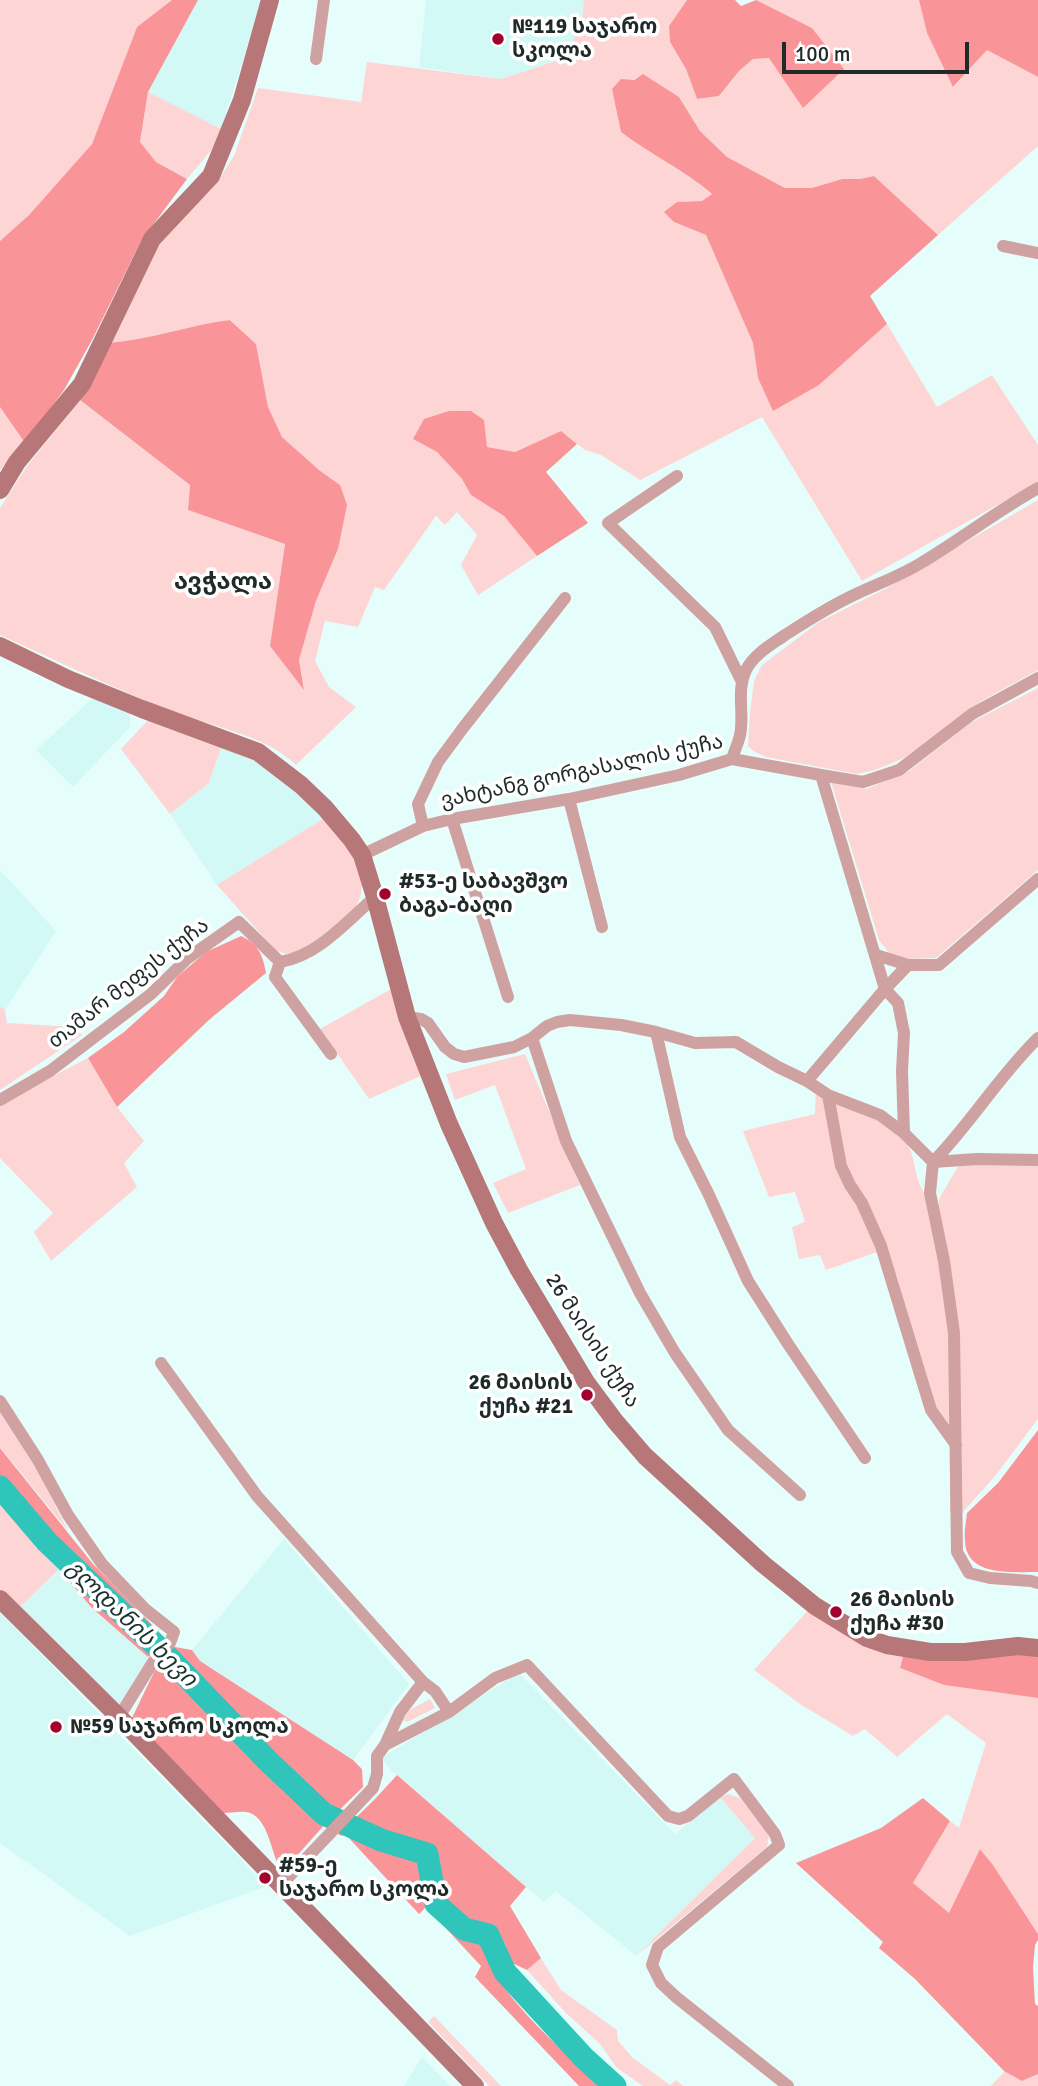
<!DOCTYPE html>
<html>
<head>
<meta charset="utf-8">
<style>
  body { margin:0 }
  #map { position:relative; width:1038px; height:2086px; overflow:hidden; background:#e6fefb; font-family:Signika,sans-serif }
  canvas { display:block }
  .scale { position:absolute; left:782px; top:42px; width:187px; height:32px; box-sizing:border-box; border:4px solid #1f2b29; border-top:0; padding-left:9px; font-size:21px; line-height:24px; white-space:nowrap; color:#1f2b29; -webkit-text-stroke:5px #fff; paint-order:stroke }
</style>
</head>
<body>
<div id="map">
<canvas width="1038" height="2086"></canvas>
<div class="scale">100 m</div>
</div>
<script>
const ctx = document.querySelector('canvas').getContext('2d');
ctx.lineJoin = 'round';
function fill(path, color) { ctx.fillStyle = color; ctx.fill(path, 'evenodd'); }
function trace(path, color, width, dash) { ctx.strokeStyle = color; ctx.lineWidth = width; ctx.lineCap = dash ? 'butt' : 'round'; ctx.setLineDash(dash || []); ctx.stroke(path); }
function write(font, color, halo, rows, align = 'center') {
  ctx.font = font + ' Signika,"Noto Sans Georgian",sans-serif'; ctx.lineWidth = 7; ctx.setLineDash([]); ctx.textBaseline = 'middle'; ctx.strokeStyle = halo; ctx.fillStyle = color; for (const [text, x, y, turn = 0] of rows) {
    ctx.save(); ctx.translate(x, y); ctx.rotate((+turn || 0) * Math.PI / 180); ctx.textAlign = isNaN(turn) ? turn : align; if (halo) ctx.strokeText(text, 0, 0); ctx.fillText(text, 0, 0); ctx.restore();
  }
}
const built = new Path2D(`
  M198,0H262L221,129L148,92Z
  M426,0H584L582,21L565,58L501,79L419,67Z
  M94,697L123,708L130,714V727L73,787L36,750Z
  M223,742L267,760L326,817L217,885L170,814L209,783Z
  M0,870L56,931L5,1010L0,1007Z
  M284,1539L409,1684L353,1760L200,1661L192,1650Z
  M59,1569L91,1607L148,1657L119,1707L19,1608Z
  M0,1612L267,1886L130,1936L0,1843Z
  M519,1673L675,1834L720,1797L755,1838L636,1956L556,1891L544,1902L391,1770L381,1758Z
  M422,2057L450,2086H404Z`);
const green = new Path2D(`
  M0,0H172L137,27L92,144L29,215L0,241Z
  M584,0H687L669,26L670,42L686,69L697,99L719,96L739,71L753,59L769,58L812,28L756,0H919L927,33L954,87L987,50L1038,77V146L938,235L874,176L860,179H842L812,188H785L727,157L700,131L679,97L643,75L612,89L615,101L670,165L697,182L712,195L702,201L677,202L674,222L706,235L753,343L758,378L819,385L887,324L937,407L992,375L1038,445V482L862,581L762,417L640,480L601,455L585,450L561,431L515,452L486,447L413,439L437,452L462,479L471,495L504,516L537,556L478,595L461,565L477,535L457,512L445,525L436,516L384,590L375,587L358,627L325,621L315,661L329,687L356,707L296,765C265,734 208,726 168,710C111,687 56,660 0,635V508L27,466L80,400L190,485L188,510L285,544L270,646L304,688L299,660L316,601L338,549L340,485L319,470L282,437L268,408L256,344L231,320C189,325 150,340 108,343L155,247L215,185L234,156L258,88L361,102L367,62L501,79L565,58L582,21Z
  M148,92L221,129L213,148L187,179L156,162L140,143Z
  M0,407L25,443L0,470Z
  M1038,500V670L983,700L904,758L875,770L857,774L766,757L755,752L748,746L750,713L754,681L762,665L819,622L885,589Z
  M1038,688V870L936,958L906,959L890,954L879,940L831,782L866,789L909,771L970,723Z
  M151,717L223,742L209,783L170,814L121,749Z
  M326,817C334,826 345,835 352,846C356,851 357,860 359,866C374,915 328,933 294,953L286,954L275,950L217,885Z
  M391,989L423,1075L369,1099L320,1029Z
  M0,1007L5,1010L7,1023L74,1027L82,1035L0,1090Z
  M525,1054L580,1185L508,1213L493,1183L526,1169L495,1085L455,1100L446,1074Z
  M88,1058L117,1107L144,1141L124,1163L137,1187L51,1261L34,1232L53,1213L0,1158V1106L23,1092Z
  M816,1089L897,1128C923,1155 906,1184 938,1207L940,1197L959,1165L1038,1163V1419L996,1475L962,1513L950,1512V1447L910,1334L897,1276L880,1251L826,1270L820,1255L799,1259L792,1227L805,1222L795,1192L769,1197L743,1131L815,1114Z
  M0,1408L35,1464L68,1531L0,1447Z
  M0,1498L59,1569L19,1608L0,1589Z
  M811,1607L904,1653L900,1668L944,1685L1038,1698V1934L993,1865L980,1849L949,1914L913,1883L950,1821L959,1828L986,1743L947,1714L897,1757L865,1729L853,1736L800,1704L754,1670Z
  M430,1699L435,1708L407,1722L403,1720L408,1711Z
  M728,1794L740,1798L767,1831L769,1837L767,1847L636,1956L755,1838L720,1797Z
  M541,1958L561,1990L617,2030L618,2041L633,2058L670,2085L676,2080L683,2086H643L617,2068L600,2044L566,2013L527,1970Z
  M434,2016L501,2086H489L428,2022Z
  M1005,2071L1022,2081L1038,2074V2086H991Z`);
const forest = new Path2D(`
  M172,0H198L148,92L140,142L156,162L187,179L141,241L92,340L64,390L25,443L0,407V241L29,215L92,144L137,27Z
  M687,0H735L741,6L756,0L812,28L844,69L803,108L769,58L753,59L739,71L719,96L697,99L686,69L670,42L669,26Z
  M919,0H1038V77L987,50L953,87L927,33Z
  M643,74L679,97L700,131L727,157L785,188H812L842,179H860L874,176L938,235L870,296L887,324L819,385L773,411L758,378L753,343L706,235L674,222L664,212L677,202L702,201L712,194C684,170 650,154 621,132L612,89L621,79L634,80Z
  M230,320L256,344L268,407L282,437L319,470L340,485L347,505L338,549L316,601L299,660L304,690L270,646L285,544L188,510L190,485L80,400L97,373L108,343C150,340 189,325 230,320Z
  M449,411H471L484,420L487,447L515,452L561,431L577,444L546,472L588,523L537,556L504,516L471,495L462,479L437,452L413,439L424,419Z
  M241,936C258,944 263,955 266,973L210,1019L117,1107L88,1058L124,1032L164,996L177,977L206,952Z
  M1038,1430V1572C1013,1572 966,1577 965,1541C964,1532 966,1522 967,1513L998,1483Z
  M0,1448L93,1564L166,1639L148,1657L91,1607L0,1498Z
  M175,1647L192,1650L200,1661L353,1760L362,1769L363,1787L326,1823L287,1867L277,1862C270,1845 266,1815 246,1812C239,1811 230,1813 223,1813L131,1720L157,1666Z
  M904,1653L1005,1654L1038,1656V1698L944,1685L900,1668Z
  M397,1775L526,1887L510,1906L541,1958L527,1970L512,1963L504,1942L492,1935L484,1926L480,1927C477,1979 566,2055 604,2086H579L475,1977L481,1966L426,1907L419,1914L347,1836L338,1835L375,1799Z
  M923,1798L950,1821L913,1883L949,1913L980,1849L993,1865L1038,1934V1940L1035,1945L1033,1967L1035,2004L1038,2006V2074L1022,2081L1004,2071L915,1979L879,1948L883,1942L796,1863L881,1828Z`);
const river = new Path2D(`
  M0,1487L47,1542L169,1658L268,1761L324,1814L381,1840L427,1854L436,1904L464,1929L488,1935L505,1972L584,2058L615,2086`);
const street = new Path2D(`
  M316,59L324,0
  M1003,246L1038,253
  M677,476L608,523L715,627L742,682
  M732,759C735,749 741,738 741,728C743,708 737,689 746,670C754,654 771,645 785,635C807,621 830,606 854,595C877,584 900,576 921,563C961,539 997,511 1038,488
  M821,775L863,782L899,770L972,714L1038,678
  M569,799L602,927
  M452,819L508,997
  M423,826L418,804L438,762L463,728L565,598
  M362,855L423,826L452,819L569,799L679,775L732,759L821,775L885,989L898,1003L904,1033L902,1071L904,1133
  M876,955L908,965H939L1038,879
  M280,962C318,956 347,921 375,897
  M280,962L275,977L331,1054
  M407,1017L421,1019L428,1023L445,1047L454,1054L464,1057L514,1047L532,1038L547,1026L557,1022L570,1020L621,1025L656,1032L695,1043L736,1042L778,1067L807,1081L828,1095L880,1115L904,1133L933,1162
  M656,1032L680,1137L709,1195L748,1281L788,1344L865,1458
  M532,1038L566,1141L640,1293L675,1353L728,1430L800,1495
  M807,1081L885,989L908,965
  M828,1095L841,1166L850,1185L862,1203L881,1246L931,1410L956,1445
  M0,1100L50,1071L151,994L188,958L239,922L280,962
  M933,1162L930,1193L944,1261L954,1333L957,1552L969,1573L990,1578L1031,1581L1038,1583
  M933,1162C971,1123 999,1076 1038,1038
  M933,1162L977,1159L1038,1160
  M161,1363L257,1496L423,1682L400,1712L385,1745
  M0,1401L38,1460L68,1515L102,1564L145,1609L174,1632L170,1643L153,1662L119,1717
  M423,1682L435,1691L449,1712
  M281,1885L373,1788L377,1774V1756L385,1745L449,1712L495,1678L527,1665L668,1816L679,1819L688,1816L734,1779L775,1834L779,1845L658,1947L652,1965L661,1983L676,1997L788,2086`);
const secondary = new Path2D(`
  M0,490L17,462L82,384L152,239L211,176L242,100L270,0
  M0,646L68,679L142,709L258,752L301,785L325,808L352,840L362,855L375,897L407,1017L449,1124L494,1223L519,1270L586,1382L615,1421L645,1456L763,1564L815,1606L867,1638L887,1645L930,1652H965L1018,1646L1038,1648
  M0,1599L119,1717L475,2086`);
const markers = [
  [498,39,7,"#a2022d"],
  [385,894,7,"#a2022d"],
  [587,1395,7,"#a2022d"],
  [836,1612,7,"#a2022d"],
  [56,1727,7,"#a2022d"],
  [265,1878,7,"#a2022d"]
];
const poiNames = [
  ["№119 საჯარო",512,27],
  ["სკოლა",512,51],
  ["#53-ე საბავშვო",399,882],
  ["ბაგა-ბაღი",399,906],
  ["26 მაისის",573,1383,"right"],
  ["ქუჩა #21",573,1407,"right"],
  ["26 მაისის",850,1600],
  ["ქუჩა #30",850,1624],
  ["№59 საჯარო სკოლა",70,1727],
  ["#59-ე",279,1866],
  ["საჯარო სკოლა",279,1890]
];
const streetNames = [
  ["ვახტანგ გორგასალის ქუჩა",582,772,-12],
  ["თამარ მეფეს ქუჩა",129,984,-38],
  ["26 მაისის ქუჩა",592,1341,57]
];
const waterNames = [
  ["გლდანის ხევი",131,1624,44]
];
const quarterNames = [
  ["ავჭალა",223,583]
];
fill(built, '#d2f9f5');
fill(green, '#fed5d5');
fill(forest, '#f99598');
trace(river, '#2fc5bb', 23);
trace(street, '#cfa1a1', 12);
trace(secondary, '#b77678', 18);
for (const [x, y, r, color] of markers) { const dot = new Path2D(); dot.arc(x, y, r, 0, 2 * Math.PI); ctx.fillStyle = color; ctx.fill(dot); trace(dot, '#fff', 2.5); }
write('bold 21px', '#1f2b29', '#fff', poiNames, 'left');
write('21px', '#1f2b29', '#fff', streetNames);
write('italic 23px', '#1b3331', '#fff', waterNames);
write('bold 24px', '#1f2b29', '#fff', quarterNames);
</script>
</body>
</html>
